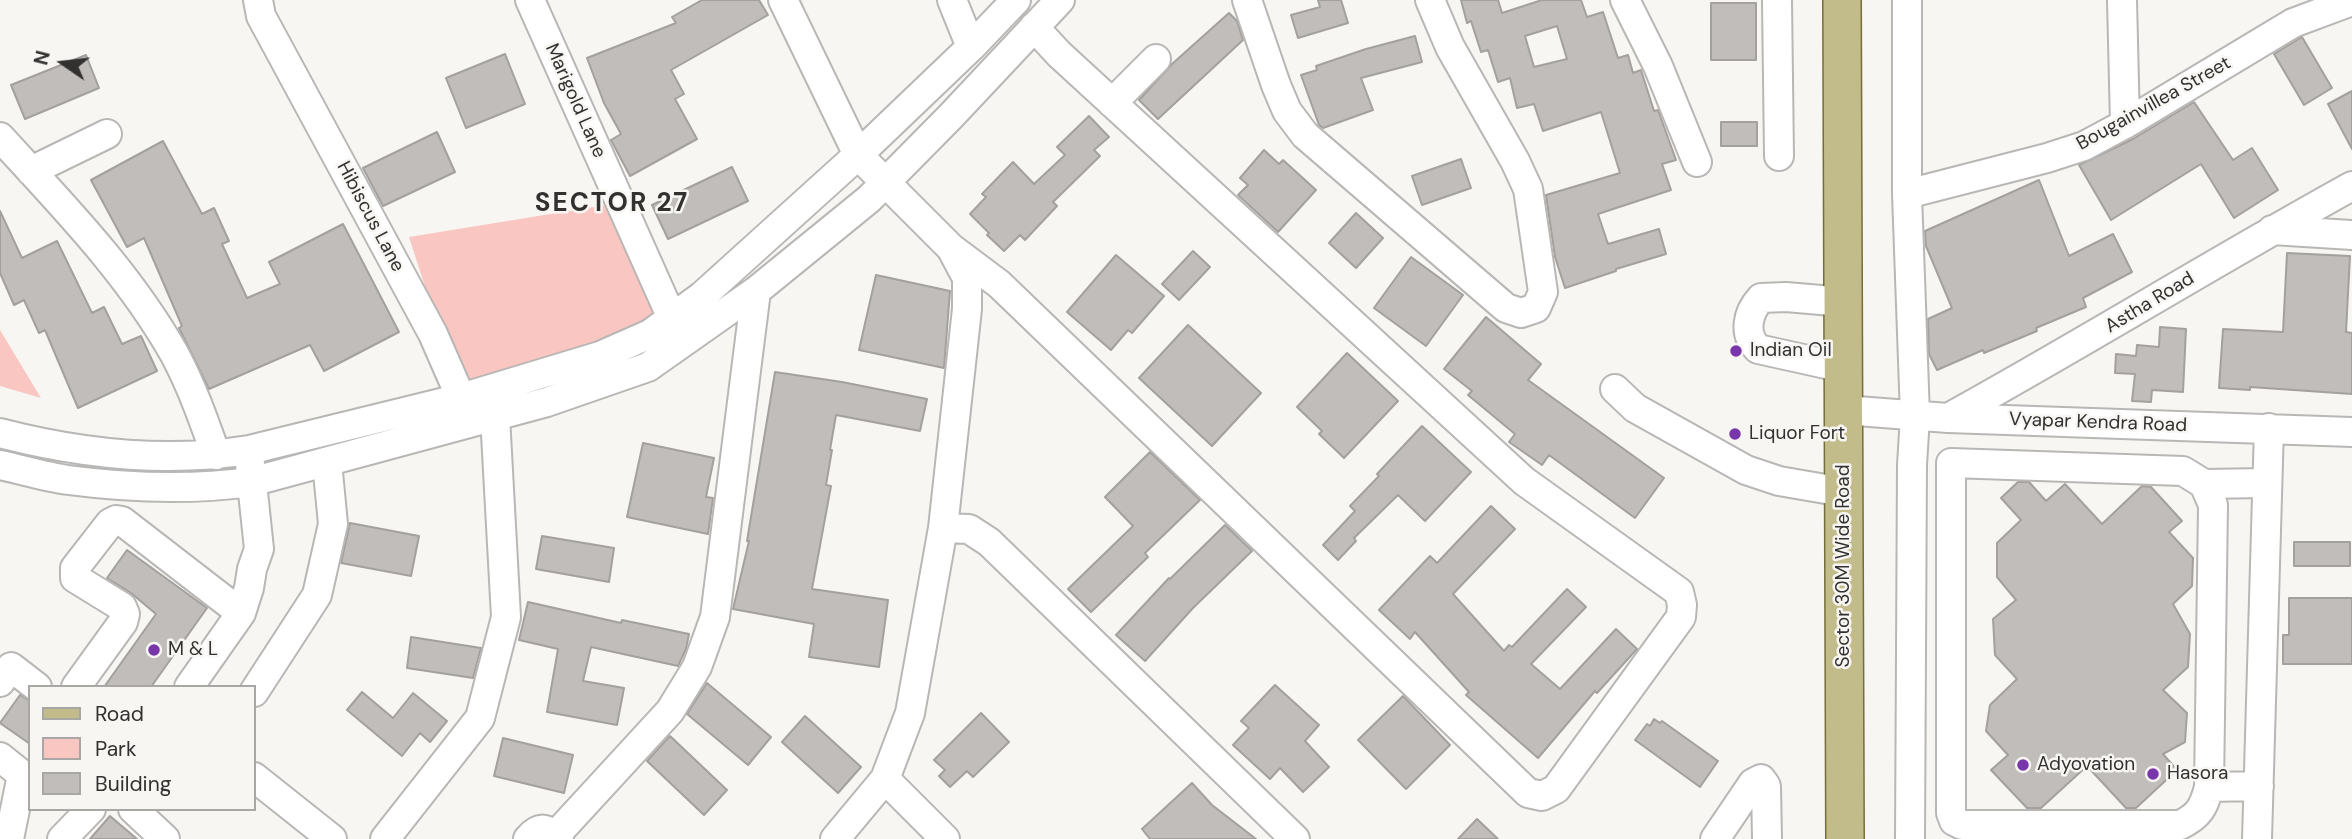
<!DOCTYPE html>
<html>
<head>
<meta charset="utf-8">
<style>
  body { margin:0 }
  #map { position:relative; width:2352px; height:839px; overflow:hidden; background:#f8f6f3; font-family:"DM Sans",sans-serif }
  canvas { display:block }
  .legend { position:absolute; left:28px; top:685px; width:228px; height:126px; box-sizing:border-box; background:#f8f6f3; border:2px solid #a9a7a5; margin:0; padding:9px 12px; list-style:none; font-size:21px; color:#323130 }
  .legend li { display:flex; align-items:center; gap:14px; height:35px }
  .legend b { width:35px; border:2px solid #a9a7a5 }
  .north { position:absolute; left:28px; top:28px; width:70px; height:70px; -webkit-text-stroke:5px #f8f6f3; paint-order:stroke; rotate:284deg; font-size:19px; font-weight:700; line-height:28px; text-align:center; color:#323130 }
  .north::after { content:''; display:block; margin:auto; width:24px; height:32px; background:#323130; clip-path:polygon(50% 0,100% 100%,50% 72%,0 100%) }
</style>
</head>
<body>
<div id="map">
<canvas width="2352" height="839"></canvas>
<ul class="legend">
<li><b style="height:9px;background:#c2bc8b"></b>Road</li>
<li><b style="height:19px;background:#fac6c1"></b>Park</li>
<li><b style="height:19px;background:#c0bdbb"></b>Building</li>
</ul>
<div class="north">N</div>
</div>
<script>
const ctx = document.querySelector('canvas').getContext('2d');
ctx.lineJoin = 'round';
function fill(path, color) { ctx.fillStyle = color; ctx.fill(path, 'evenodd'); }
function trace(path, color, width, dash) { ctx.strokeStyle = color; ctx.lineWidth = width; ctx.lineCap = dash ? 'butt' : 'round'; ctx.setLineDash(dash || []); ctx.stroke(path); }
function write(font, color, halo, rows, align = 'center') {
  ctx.font = font + ' "DM Sans",sans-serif'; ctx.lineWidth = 5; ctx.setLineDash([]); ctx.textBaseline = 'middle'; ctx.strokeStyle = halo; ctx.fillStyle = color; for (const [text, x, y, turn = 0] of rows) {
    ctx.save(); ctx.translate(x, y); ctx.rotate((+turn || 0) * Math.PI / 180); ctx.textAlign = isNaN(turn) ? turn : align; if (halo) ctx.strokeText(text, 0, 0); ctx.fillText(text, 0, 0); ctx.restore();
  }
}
const green = new Path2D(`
  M612,204L671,316L461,398L409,237Z
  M0,330L41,398L0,386Z`);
const building = new Path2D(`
  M702,0H759L768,15L671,70L684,94L675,99L697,139L630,176L611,140L621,134L604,103L587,58L676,23L672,17Z
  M1318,0H1341L1348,23L1298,38L1291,15L1320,7Z
  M1461,0H1498L1502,13L1542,0H1581L1587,17L1603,12L1618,58L1628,55L1633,73L1641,70L1654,111L1658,110L1676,160L1662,164L1671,190L1598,214L1608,244L1659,229L1666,254L1616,269V271L1565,288L1555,257L1546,195L1620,173L1601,112L1543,131L1534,104L1517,108L1510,78L1498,82L1488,50L1481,52L1471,21L1467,23ZM1557,26L1567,59L1534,67L1525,36Z
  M1711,3H1756V60H1711Z
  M1229,13L1237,21L1243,40L1158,119L1139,100L1172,64Z
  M1415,36L1422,62L1361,78L1373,110L1323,128L1319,125L1301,75L1317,70L1316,66L1366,49Z
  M2302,37L2332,88L2304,105L2274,54Z
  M505,54L525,104L466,128L446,78Z
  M86,55L99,88L25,119L11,85Z
  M2352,91V149L2328,104Z
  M2194,102L2233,160L2252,148L2278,190L2234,218L2201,164L2111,220L2079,165L2133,139Z
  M1089,116L1109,137L1094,150L1100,156L1053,202L1057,206L1025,240L1020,235L1004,251L987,235L989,233L970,214L986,197L982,194L1013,162L1034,184L1065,155L1057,147Z
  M1721,122H1757V146H1721Z
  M437,132L455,172L383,206L363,168Z
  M163,141L202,214L214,208L229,241L222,244L247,298L280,284L269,262L343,224L399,332L324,371L310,345L209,389L183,336L179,328L182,326L144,238L127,247L91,180Z
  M1264,150L1279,164L1283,160L1316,190L1278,232L1238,195L1248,185L1240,178Z
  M1461,159L1471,188L1422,205L1412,176Z
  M732,167L748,201L668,239L652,205Z
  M2039,180L2069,256L2113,234L2132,272L2083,298L2086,307L2036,328L2037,331L1984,353L1983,350L1937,370L1929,354L1928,319L1952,308L1926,246L1925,231Z
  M0,211L22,258L57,241L92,313L104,307L122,344L141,336L157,371L78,408L45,330L39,333L24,300L14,305L0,273Z
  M1356,213L1383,238L1356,268L1329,243Z
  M1193,251L1210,267L1179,300L1162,284Z
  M2287,253L2350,256L2346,332L2352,333V394L2250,387V390L2219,388L2223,329L2283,332Z
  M1116,255L1164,296L1132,333L1128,330L1111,350L1067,312Z
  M1411,257L1463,295L1426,346L1374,308Z
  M876,275L950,291L944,368L859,350Z
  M1486,317L1541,364L1528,380L1664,478L1635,518L1549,455L1542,465L1509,442L1515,434L1468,395L1472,391L1444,369Z
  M1188,325L1261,393L1212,446L1139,378Z
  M2160,327L2186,329L2183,392L2152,390L2151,402L2132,401L2135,374L2115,373L2116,354L2136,356L2137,345L2159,347Z
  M1347,353L1398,401L1344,458L1319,434L1322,431L1297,407Z
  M775,372L842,382L927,399L920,431L836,415L830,450H832L826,485L831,486L812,589L888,600L879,667L809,657L814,624L733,609L749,541H747Z
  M1422,426L1471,472L1425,521L1398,495L1354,538L1356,541L1338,560L1323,545L1355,511L1350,506L1379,476L1377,474Z
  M643,443L714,458L706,497L713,498L708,534L627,517Z
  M1150,452L1200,500L1145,553L1148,557L1091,612L1068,589L1133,526L1105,497Z
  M2018,482H2029L2046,501L2065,484L2102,524L2142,486L2151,487L2182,521L2169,532L2193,558L2192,586L2173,604L2190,634L2188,667L2163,690L2187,713L2185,742L2163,754L2177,770L2136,808H2126L2087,766L2041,808H2027L1991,770L2008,755L1986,731L1990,705L2017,679L1995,655L1993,619L2016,600L1997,577V543L2021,520L2001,498Z
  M1491,506L1515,529L1453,594L1504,651L1509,645L1512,647L1567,589L1586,607L1531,664L1560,689L1616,629L1637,649L1597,693L1595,691L1538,758L1466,695L1469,692L1415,632L1410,639L1379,610L1430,556L1437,563Z
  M350,523L419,536L411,576L341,563Z
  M1225,525L1252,551L1193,608L1145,661L1116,635L1169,578L1170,579Z
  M542,536L614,548L609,582L536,569Z
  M2294,542H2350V566H2294Z
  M127,550L207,608L151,687H104L156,614L131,593L107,578Z
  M2289,598H2352V664H2283V635H2289Z
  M528,602L621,623L622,620L689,634L686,649L678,666L591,647L583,681L624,688L617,725L547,712L558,649L519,640Z
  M411,637L481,648L473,678L407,668Z
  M707,683L771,737L748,765L687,714Z
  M1275,685L1319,725L1305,741L1329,767L1303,792L1280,768L1270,779L1233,745L1249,728L1241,721Z
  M362,692L393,718L413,693L447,721L430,742L420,733L402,756L347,710Z
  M20,695L30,701V744L0,723Z
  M1403,696L1450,745L1406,789L1358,740Z
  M981,713L1009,742L973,777L967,771L950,787L939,776L945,770L934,760Z
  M805,716L861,767L838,793L782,742Z
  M1654,719L1660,723L1662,721L1718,761L1700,787L1635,740L1647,724L1650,726Z
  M670,736L727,790L704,815L647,761Z
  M503,738L573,755L564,793L494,776Z
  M1192,783L1212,805L1256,839H1150L1142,829Z
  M110,816L137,839H90Z
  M1477,819L1498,839H1458Z`);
const minor = new Path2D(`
  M258,0L261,16L433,334L461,398L466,416
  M530,0L671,316
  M783,0L858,155L951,248L967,278V309L943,528L910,713L885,779L835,839
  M952,0L971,47
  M1247,0L1276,85L1287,111L1305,135L1506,308L1521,313L1536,308L1543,292L1528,189L1515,161L1450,47L1430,0
  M1625,0L1658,66L1697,162
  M1777,0L1779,156
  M1907,0V194L1915,416L1912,465L1910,839
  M2122,0L2125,124
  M1112,103L1156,59
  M0,137C63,206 129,273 175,355C192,387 204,421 216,455
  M31,171L107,134
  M1907,194L2047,158L2084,146L2125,124L2293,23L2352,1
  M2272,230L2352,235
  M951,248L999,284L1528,793L1542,796L1556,789L1681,617L1682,605L1679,592L1524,481L1059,54L1034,27
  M1844,368L1758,349C1743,334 1747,313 1761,298L1786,297L1844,302
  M1615,389L1635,408L1746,470L1779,481L1843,492
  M1844,410L1948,418L2352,432
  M1948,418C2084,343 2216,261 2352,186
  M0,433C81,454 166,463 249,450L461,398L600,356L650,334L702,296L858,155L971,47L1016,0
  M1951,463L2183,471L2204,484L2213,505L2209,787C2204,807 2199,816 2180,825H1962L1954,821L1951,813Z
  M0,465C23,470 46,477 68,480C129,488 191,490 251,482L547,402L648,367L756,291L869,199L951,116L1060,0
  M2204,484L2266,483
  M943,528L969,529L989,542L1295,839
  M0,682L11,667L37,687
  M76,687L123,622L125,614L122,607L75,578V568L110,523L116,520L122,521L241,613
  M189,687L241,613L249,588L252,569L259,549L250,464
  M254,692L317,595L333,524L327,462
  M0,757L30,781
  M254,777L332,839
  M885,779L945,839
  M2209,787L2259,786
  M133,809L165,839
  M555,836L670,711L697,667L715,617L756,291
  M9,839L22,775
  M62,839L91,809
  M385,839L480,718L506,617L495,416
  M528,839C540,825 546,828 559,839
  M1715,839L1753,783L1761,779L1766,786L1767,839
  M2257,839L2269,428`);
const major = new Path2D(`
  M1842,0L1845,839`);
const markers = [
  [1736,351,7,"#7936aa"],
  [1735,434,7,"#7936aa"],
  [154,650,7,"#7936aa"],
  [2023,765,7,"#7936aa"],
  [2153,774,7,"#7936aa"]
];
const streetNames = [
  ["Marigold Lane",575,101,66],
  ["Bougainvillea Street",2154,104,-29],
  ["Hibiscus Lane",370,217,62],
  ["Astha Road",2150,303,-31],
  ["Vyapar Kendra Road",2098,423,2],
  ["Sector 30M Wide Road",1844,566,-90]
];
const poiNames = [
  ["Indian Oil",1750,351],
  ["Liquor Fort",1749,434],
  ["M & L",168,650],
  ["Adyovation",2037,765],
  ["Hasora",2167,774]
];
const districtNames = [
  ["SECTOR 27",612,204]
];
fill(green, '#fac6c1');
fill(building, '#c0bdbb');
trace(building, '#a3a09e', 2);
trace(minor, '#b9b7b5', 32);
trace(major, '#756e39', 40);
trace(minor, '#fff', 28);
trace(major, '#c2bc8b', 37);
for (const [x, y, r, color] of markers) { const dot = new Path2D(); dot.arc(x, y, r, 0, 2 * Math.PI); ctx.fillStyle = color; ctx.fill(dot); trace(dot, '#f8f6f3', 2.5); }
write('19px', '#323130', '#f8f6f3', streetNames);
write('19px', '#323130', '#f8f6f3', poiNames, 'left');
ctx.letterSpacing = '2px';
write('bold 26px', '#323130', '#f8f6f3', districtNames);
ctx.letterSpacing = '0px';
</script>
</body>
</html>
